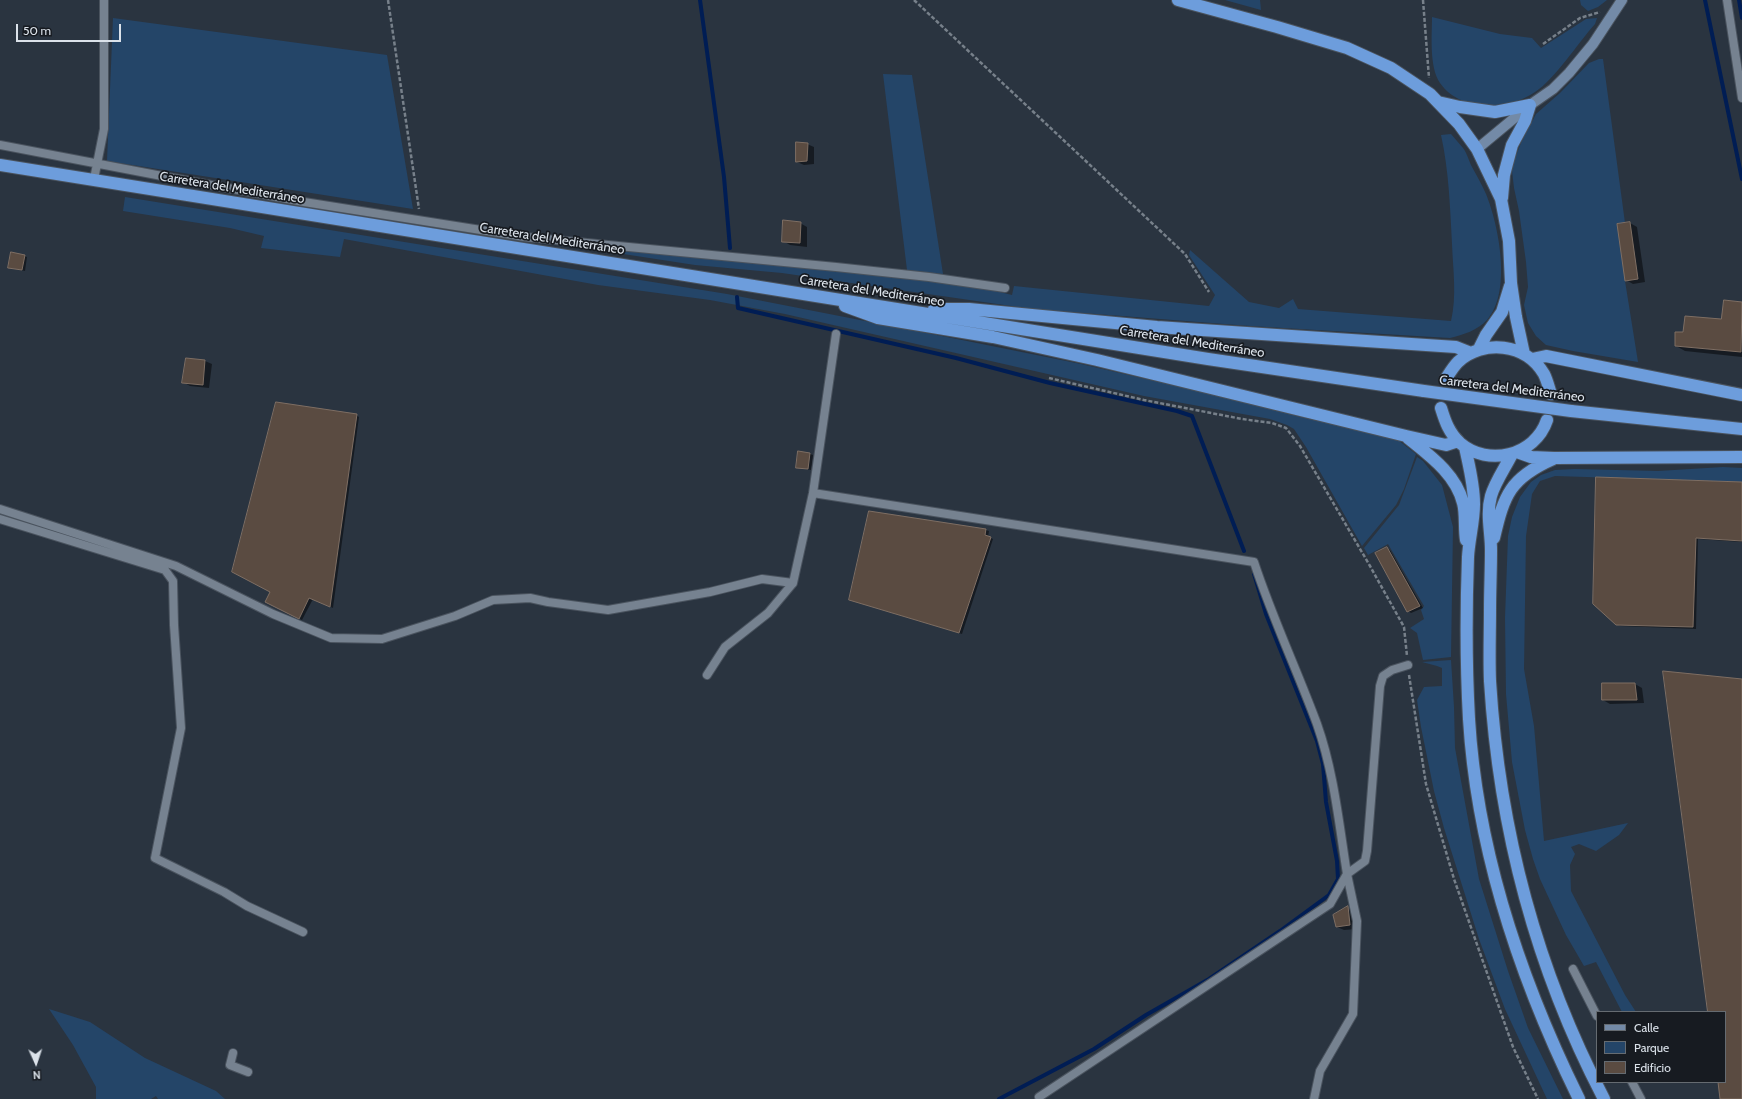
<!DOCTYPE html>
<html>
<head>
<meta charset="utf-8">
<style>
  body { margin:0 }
  #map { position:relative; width:1742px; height:1099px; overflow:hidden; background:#2a3440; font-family:Cabin,sans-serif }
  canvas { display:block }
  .legend { position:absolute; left:1596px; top:1011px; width:130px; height:72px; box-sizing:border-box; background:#171b21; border:1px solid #656b71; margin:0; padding:5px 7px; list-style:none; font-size:12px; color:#dbe2ea }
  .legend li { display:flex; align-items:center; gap:8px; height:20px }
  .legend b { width:20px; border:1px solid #656b71 }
  .north { position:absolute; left:16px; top:1043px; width:40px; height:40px; -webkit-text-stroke:3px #171b21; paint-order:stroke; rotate:177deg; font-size:11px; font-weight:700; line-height:16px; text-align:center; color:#dbe2ea }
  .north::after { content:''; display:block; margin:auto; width:14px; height:18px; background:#dbe2ea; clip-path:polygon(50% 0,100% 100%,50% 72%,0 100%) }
  .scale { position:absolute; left:16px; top:24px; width:105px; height:18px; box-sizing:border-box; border:2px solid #dbe2ea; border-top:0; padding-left:5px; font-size:12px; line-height:14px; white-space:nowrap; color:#dbe2ea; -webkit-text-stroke:3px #171b21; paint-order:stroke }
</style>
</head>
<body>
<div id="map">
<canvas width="1742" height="1099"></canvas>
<ul class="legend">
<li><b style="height:5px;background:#738aa7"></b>Calle</li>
<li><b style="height:11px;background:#244568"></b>Parque</li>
<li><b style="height:11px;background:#5a4b41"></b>Edificio</li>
</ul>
<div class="north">N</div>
<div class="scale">50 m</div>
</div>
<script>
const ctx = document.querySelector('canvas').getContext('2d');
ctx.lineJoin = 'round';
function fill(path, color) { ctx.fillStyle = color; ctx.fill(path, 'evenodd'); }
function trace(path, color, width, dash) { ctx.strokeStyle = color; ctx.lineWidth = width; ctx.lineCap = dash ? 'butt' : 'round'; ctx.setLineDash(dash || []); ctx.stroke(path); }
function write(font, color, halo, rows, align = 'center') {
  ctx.font = font + ' Cabin,sans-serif'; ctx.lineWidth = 3.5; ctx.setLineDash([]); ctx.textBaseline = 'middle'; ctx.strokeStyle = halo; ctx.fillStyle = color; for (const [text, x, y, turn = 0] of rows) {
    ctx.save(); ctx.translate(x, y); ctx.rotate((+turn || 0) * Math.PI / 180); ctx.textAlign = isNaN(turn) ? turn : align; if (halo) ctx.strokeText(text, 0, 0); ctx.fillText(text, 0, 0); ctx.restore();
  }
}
const green = new Path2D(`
  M1225,0H1260L1261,10Z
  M1580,0H1607L1598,7L1588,11L1581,5Z
  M1432,17L1500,34L1532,38L1541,48L1586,19L1597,18L1595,24C1578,43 1555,79 1535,92C1508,111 1460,112 1440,83C1429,67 1432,35 1432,17Z
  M113,18L387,55L413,209L107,161Z
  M1599,59H1603L1625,223V281L1638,362L1573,351L1546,345L1536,336L1528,323L1524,305L1528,287L1526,262L1519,211L1514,188L1512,171L1515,158L1521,143L1536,114L1560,93L1589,63Z
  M883,74L912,75L943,274L907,270Z
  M1451,134C1455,139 1459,143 1463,148C1467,153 1469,161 1472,167C1477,176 1482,185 1486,194C1499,226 1512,292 1487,320C1478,330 1463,335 1450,338L1250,326L1032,309L782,273L695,265L558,244L903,277L979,287L1012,295L1014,286L1209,306L1215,295L1189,255L1190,250L1249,302L1279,308L1293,299L1298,309L1451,321C1457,296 1453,270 1452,244C1450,208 1449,171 1441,135Z
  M125,197L727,294L957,339L1081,364L1211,394L1305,418L1351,428L1398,440L1416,454L1404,489L1396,505L1362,546L1306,447L1294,429L1287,425L1270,419L1144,396L785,314L710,300L598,285L344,239L340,257L261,248L264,236L230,228L123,211Z
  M1417,457L1423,461L1442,485L1453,527L1451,657L1423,660L1417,633L1410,628L1424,619L1421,610L1424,606L1388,544L1368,555L1364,548L1399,505Z
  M1723,467L1742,468V482L1555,476L1540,481L1532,494L1526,536L1524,669L1534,726L1544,841L1628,823L1619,835L1596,851L1579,844L1571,847L1575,854L1570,865L1571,891L1625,995L1636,1012H1622L1596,962L1584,966L1566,935L1540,879L1533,859L1525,830L1512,762L1506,694L1505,618L1508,536L1512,517L1520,497L1531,482L1541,475L1555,470L1575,469L1658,471Z
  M1451,660L1454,707L1455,748L1479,879L1508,971L1528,1028L1563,1099H1547L1505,1009L1479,939L1444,828L1434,791L1421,727L1417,700L1424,687L1442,686V668L1437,666L1422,662Z
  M49,1009L90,1022L145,1058L216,1091L225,1099H158L156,1096L151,1099H96V1087L73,1045Z`);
const shadow = new Path2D(`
  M807,144L814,147V164L804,165L797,162Z
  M800,223L807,227V247L790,245L783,241Z
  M1630,223L1637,227L1645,282L1633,284L1626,280L1618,225Z
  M24,256L27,257L25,271L9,267Z
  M1725,301L1742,303V357L1685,351L1676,346L1684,333L1722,321Z
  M205,361L212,364L209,388L190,386L183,382Z
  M356,415L359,417L333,608L313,599L302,620L266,601Z
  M810,454L813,455L811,470L797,467Z
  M1742,483V542L1698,539L1696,629L1620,626L1616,624Z
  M986,530L989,531L988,537L993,539L962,634L853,601Z
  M1387,548L1390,550L1423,608L1411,613L1408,611Z
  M1603,684H1635L1642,688L1644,703L1610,704L1603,700Z
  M1348,908L1354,911L1357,929L1344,930L1337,927Z`);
const stream = new Path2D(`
  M700,0L724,177L730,248
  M1705,0L1742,179
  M1739,0L1742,18
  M737,297L738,308L956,358L1050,383L1177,411L1192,416L1244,551
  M999,1099L1094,1049L1146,1015L1209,979L1280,931L1329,895L1338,879L1337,861L1326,802L1323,764L1317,741L1266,614L1254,574`);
const building = new Path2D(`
  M796,142L808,143L807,161L796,162Z
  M783,220L801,222L800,243L782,242Z
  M1630,222L1638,279L1625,281L1617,224Z
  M11,252L25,255L22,270L8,268Z
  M1724,300L1742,302L1741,352L1675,346V332H1683L1685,316L1721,319Z
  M186,358L205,360L203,385L182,383Z
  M276,402L357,414L330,607L309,598L299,619L265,602L270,592L232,572Z
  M798,451L810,453L808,469L796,468Z
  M1596,477L1742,482V541L1696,538L1693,627L1616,625L1593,604Z
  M869,511L986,529L985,535L991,537L959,633L849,600Z
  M1387,547L1420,606L1407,612L1375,553Z
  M1663,671L1742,679V1099H1720L1718,1082H1725V1012H1708Z
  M1602,683H1635L1637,700H1602Z
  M1348,906L1350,925L1336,927L1333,915Z`);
const path = new Path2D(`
  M388,0L419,209
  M914,0L1185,254L1209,292
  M1423,0L1429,78
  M1543,44L1580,18L1600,12
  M1049,378L1144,400L1242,419L1272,423L1286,428L1300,446L1370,566L1404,627L1407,656
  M1409,675L1426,784L1454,879L1513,1047L1538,1099`);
const lane = new Path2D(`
  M1727,0L1742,98
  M0,145L162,176L304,202L525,237L836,267L929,277L1005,288
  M94,179L104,129V0
  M813,493L1254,562C1272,617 1297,670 1317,724C1334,772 1339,824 1347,874L1365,861L1367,851L1380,686L1383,676L1392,670L1408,665
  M0,509L176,566L273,614L331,638L382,639L455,616L493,600L530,598L548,602L608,610L710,592L762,579L793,583
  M0,519L165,570L173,581L174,625L181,728L155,858L224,892L247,906L303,932
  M707,675L725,647L768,613L793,583L813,493L836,334
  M1573,969L1597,1016
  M233,1053L230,1065L248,1072
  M1632,1082L1641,1099
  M1039,1097L1330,904L1347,874
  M1314,1099L1320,1071L1353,1014L1357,921L1347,874`);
const secondary = new Path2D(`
  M1477,149L1530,105L1553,89L1569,73L1593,44L1622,0`);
const highway = new Path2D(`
  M1178,0L1277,27L1347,48L1391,68L1430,94L1459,124L1477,149L1501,199L1509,241L1511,283L1516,317L1524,354
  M1438,102L1460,107L1495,112L1530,105L1525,121L1512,145L1504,175L1502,198
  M0,165L1208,359L1424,391
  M845,306L878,318L993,337L1097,360L1406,436L1446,445L1458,441
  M934,309H969L1157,327L1456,347L1471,353
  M1479,349L1486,335L1502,312L1510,286
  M1532,359L1546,356L1742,395
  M1445,380C1449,374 1453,367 1458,362C1483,339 1526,343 1544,374C1547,380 1549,388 1551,394
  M1441,408C1445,421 1449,433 1460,443C1488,467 1535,456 1547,420
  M1571,411L1742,429
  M1408,438C1429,455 1456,474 1463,503C1466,514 1464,528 1466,540
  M1465,447C1469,466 1474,484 1474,504C1474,522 1469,539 1468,557C1466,611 1466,665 1469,719C1477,851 1521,981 1579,1099
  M1517,452L1531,457L1554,458L1742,457
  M1512,454C1505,468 1495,482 1491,496C1486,514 1491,532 1491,550C1491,570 1490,590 1490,610C1490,633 1489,657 1490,681C1499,827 1536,969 1604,1099
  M1494,538C1504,495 1510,478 1553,459`);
const highwayBridge = new Path2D(`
  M1424,391L1571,411`);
const streetNames = [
  ["Carretera del Mediterráneo",232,188,9],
  ["Carretera del Mediterráneo",552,239,9],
  ["Carretera del Mediterráneo",872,291,9],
  ["Carretera del Mediterráneo",1192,342,9],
  ["Carretera del Mediterráneo",1512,389,7]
];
fill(green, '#244568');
fill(shadow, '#0007');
trace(stream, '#001d54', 4);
fill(building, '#5a4b41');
trace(building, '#7e6e63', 1);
trace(lane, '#4a535e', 10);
trace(secondary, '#4a535e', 12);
trace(highway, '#4a535e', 14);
trace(path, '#77808a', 2.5, [4, 2]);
trace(lane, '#768290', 8);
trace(secondary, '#738aa7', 10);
trace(highway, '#6d9ddc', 12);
trace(highwayBridge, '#4a535e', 14, []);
trace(highwayBridge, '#6d9ddc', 12);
write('13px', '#dbe2ea', '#171b21', streetNames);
</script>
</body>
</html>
